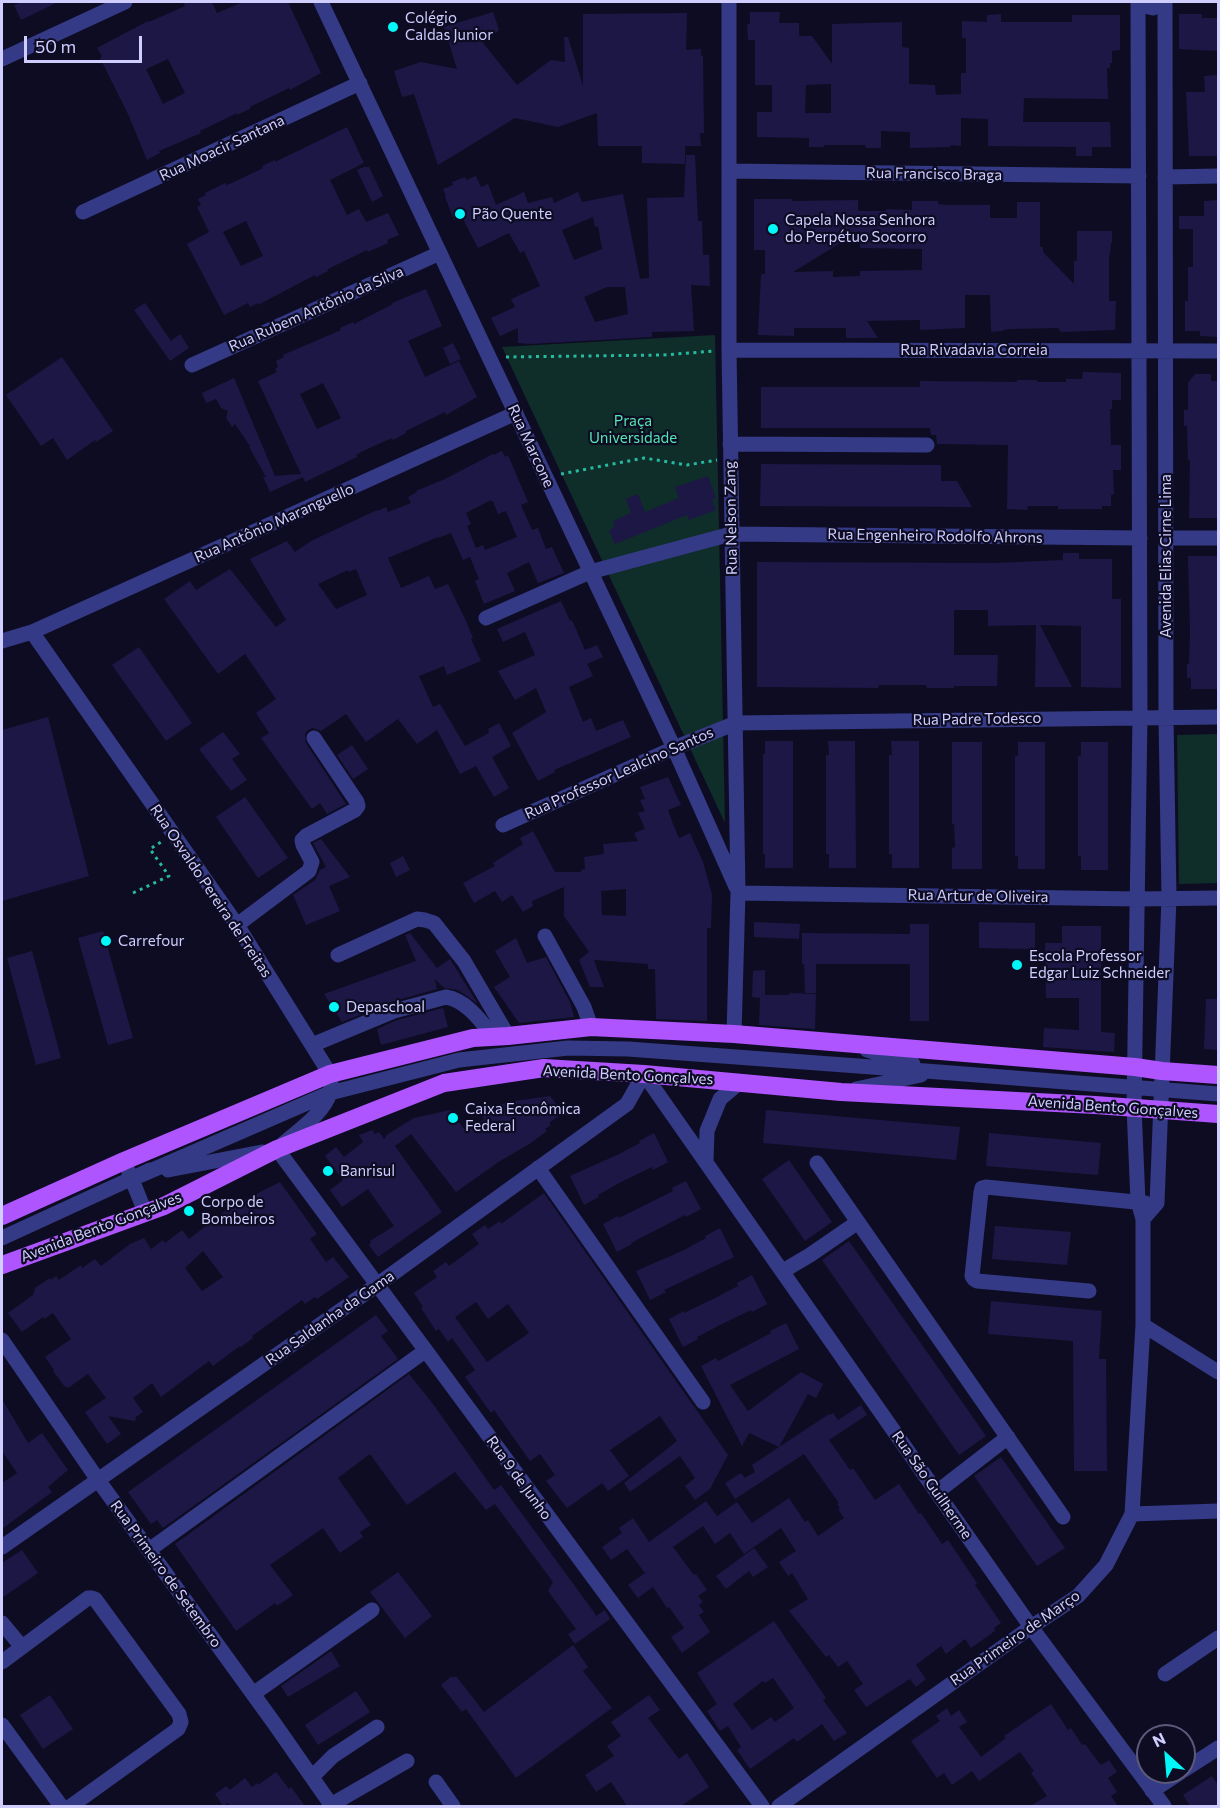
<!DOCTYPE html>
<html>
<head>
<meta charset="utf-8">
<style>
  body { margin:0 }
  #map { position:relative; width:1220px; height:1808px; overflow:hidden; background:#0e0c23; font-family:Commissioner,sans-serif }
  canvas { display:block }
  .frame { position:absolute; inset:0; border:3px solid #cfceff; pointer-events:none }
  .north { position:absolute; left:1136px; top:1724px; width:60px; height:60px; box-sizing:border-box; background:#0e0c23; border:2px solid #5b5a7b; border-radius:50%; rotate:334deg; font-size:16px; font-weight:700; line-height:24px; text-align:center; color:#cfceff }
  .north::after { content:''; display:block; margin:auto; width:21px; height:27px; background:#00f9f8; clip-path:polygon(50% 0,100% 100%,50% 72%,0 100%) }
  .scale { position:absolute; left:24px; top:36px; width:118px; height:27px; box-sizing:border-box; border:3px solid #cfceff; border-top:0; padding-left:8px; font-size:18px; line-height:21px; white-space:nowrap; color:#cfceff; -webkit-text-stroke:4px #0e0c23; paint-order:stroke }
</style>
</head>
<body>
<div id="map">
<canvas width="1220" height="1808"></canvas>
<div class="frame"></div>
<div class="north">N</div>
<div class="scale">50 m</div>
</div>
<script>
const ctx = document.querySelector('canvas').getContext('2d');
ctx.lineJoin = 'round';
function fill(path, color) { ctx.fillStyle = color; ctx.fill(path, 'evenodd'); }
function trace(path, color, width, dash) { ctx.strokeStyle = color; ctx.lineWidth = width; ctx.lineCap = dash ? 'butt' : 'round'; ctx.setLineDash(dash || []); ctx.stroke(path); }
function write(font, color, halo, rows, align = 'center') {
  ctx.font = font + ' Commissioner,sans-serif'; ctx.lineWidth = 4.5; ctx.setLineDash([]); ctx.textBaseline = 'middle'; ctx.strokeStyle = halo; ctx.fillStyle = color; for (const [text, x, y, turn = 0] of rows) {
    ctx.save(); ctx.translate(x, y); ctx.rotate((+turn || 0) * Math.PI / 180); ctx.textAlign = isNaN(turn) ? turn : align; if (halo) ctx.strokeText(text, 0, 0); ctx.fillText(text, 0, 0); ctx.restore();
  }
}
const green = new Path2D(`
  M715,335L725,823L502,347Z
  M1218,734V883L1179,884L1177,735Z`);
const building = new Path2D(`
  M22,2H58L21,20L14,5Z
  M183,2H212L217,13L243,2H288L321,73L290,90L289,88L250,107V109L237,115V113L200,131L201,133L159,151L160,153L147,160L128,114L100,58L102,56L97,48L148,21V22L156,19L185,6ZM168,59L185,93L163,104L146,69Z
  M493,12L499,30L483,43L517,85L551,60L565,62L564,37H568L583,86V14L687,13L686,50L701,49V56H703L704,133H700L701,146H685V164L642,163V146H598L597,113L558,127L515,118L438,165L414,94L402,97L394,71L421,62L457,69L444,27Z
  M750,12H780L779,23H799V36H812L832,64V24L902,22V47L909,48V84L935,85L936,95L961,94V73H966V38H962V21L987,22V15L1001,14V22H1072V15H1120V50L1112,51V63H1110V68H1107L1108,99L1024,98L1023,122H1110L1111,147H1092V156H1076V147L988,146V119L961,118V146L951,145L950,147L910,148V132L881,131V148H866L865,145H824V147H809V138L757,137V112H772V85H755V40H748L747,24H750ZM831,84V113H805L806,85Z
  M1179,14H1202V18H1217V21H1218V51L1179,49Z
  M1218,75V156H1189L1186,92H1205L1204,76Z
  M347,127L364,163L330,180L347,215L359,209L366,222L388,213L399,235L387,240L388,243L368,252L367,250L328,269V271L316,277L315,275L258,305V303L250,307L248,303L224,315L187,244L209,232L197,207L201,205L198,199L206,195L205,193L225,183L226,185L234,182L263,168L262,166L275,160V162ZM246,221L263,256L241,266L223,232Z
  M686,155H695L698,221H702L703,255H709L710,286L691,285L694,331L652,332V337L530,344L518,343V328L500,336L491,318L515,307L511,299L540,286L524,251L520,253L509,233L478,248L463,219L462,220L461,217L454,220L445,197L446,196L443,189L453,185L452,182L465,177L466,180L476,176L481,187L488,184L496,205L524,192L528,203L552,197L554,203L578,192L582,202L623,194L640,279L649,278L647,198L684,197ZM593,217L595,227L598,226L602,249L574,260L562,230ZM607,287H625L628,314L595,322L584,297Z
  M364,167H369L383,196L372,202L357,170Z
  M754,199H792V201L858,200V211H886V209L912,210V201H938V204L946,205H990V218H1017V202H1040V247H1043V252L1074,284V261H1077V231H1112V243H1111L1110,255H1109V301H1116L1115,330L1061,332L1058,328L1011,329L1003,330V331L991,332L990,295H965V328L920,330V320L867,321L878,338H846V328H794V336L758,335L761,274H765V250H754ZM860,231V248L922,249V270L860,271V276L833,277V271L793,272Z
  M1218,200V337L1200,336V331H1185V301H1188V267H1193V229H1179V216H1204V201Z
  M426,289L442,326L408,341L414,353L425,377L459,361L477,397L446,415L445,412L406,431V433L393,440L392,438L363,451L356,455L357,457L305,482L303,477L270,492L263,477H266L249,447L250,446L235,424L232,427L226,418L228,411L221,408L216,399L206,403L202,393L234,378L275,476H273L301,474L258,381L277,372L275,369L278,367L276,361L284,357L283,355L341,330L340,328L353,322L354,324L393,304L392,303ZM323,383L341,418L317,429L300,394Z
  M145,303L171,341L180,334L189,348L170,361L134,310Z
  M453,343L461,359L450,364L443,348Z
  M62,357L113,431L96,442L95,440L67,460L53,438L41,446L6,395Z
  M1083,372L1121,373V400H1112V409H1110L1111,445H1121V470H1113L1114,494L1111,495V506H1102V509H1058V506H1028L1027,510L1007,509L1008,445L937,444L936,435H931L930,428H761V387H920V381L1017,382V380H1037V382H1066V379H1082Z
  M1195,374H1211V381H1218L1217,481H1218V518H1189L1190,460H1188L1187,426H1184V410H1188V383Z
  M502,451L505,457L508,455L528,502L521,505L532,530L538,528L546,549L552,547L564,573L538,583L529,562L507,573L515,591L484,604L475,581L479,579L470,557L463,560L451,533L438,538V537L388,558L401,588L429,576L435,589L448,584L466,621L473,638L471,639L481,661L447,675L444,666L419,676L433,707L440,704L465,746L489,733L488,729L499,723L511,746L492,757L509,788L494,797L476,766L460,774L437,730L417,744L398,719L366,742L346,714L321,731L313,728L308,730L305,734L306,743L346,804L327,814L320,803L312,809L261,738L269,733L256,713L276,699L245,654L218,674L164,599L190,581L196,590L230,569L276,627L286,620L250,559L287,541L295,552L311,541L377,510L378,511L386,507L388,512L411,503L408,497L417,492L416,491L445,479L493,454V455ZM491,500V502L493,501L498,514L506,511L517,537L485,550L483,545L476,548L467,526L471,524L466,513ZM356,569L367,595L336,609L318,584L348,570L349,572Z
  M761,464L941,465V481H957L972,507L760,506Z
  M708,476L716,498L712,500L716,510L689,520L687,515L615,544L609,530L615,527L613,521L631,513L626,499L638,494L645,512L679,498L675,487Z
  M1063,553H1079V559H1112V599H1121V688L1081,687V626L1040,625L1072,687H1035L1036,625L988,626V610H954V655H998L997,686H954V688H927L926,685H879L878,688L757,687V562L995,563L1063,560Z
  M1188,556H1218V689H1191V678H1187V664H1189L1190,633Z
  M561,601L570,621L572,620L585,650L597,645L603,657L587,664L593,676L569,687L583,722L591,718L596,731L623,720L631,737L554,770L555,772L538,781L512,733L546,712L536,688L515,700L498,671L535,655L525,632L503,642L497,629Z
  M139,647L192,723L166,741L112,665Z
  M48,717L89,876L2,901V730Z
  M223,732L240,754L232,759L247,780L231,791L199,749Z
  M765,741H793V868H765V854H763V754H765Z
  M828,741H855L856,868H829V854H826V755H829Z
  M891,741H919V868H892V854H889V755H892Z
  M952,742H982V869H952V848L955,847L954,824H952Z
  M1018,742H1045V869H1018V856H1015V756H1018Z
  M1081,742H1108V870H1081V856H1078V756H1081Z
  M352,745L368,769L353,779L337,755Z
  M668,777L681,805L668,810L673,824L679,838L690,833L703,862L712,894L711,928H707V1021L656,1019L655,969H648V964L594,960L604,987H590L579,960L589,952L564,916V887L532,901L533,906L523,912L512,895L502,902L495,891L474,903L463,883L495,866L493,863L523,844L520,838L533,831L555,872H581V870L585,869L584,857L604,854L603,844L638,841L634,833L645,829L638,813L645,811L640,800L645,799L640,787ZM626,889V916L602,915L601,891Z
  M245,797L288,858L258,878L216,817Z
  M321,839L350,877L329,886L340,911L306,925L293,895L315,880L320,870L326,867L313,843Z
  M403,856L410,870L396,877L390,863Z
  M754,922L800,924L799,939L754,937Z
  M979,922L1035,923V949L979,948Z
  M910,924H929V1021H910V964H816V993H805L804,964H802V933L910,934Z
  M1062,926H1101V1032L1115,1033L1114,1052L1043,1047L1044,1028L1079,1030V998H1046L1045,943H1062Z
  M103,931L133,1038L108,1045L78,938Z
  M410,933L437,968L450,959L478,1004L458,990L444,988L435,979L437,989L391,1002L342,1022L324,994L416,961L405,935Z
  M516,938L527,963L546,957L570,1002L574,1017L519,1023L494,987L510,977L495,951Z
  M32,951L61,1058L36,1065L7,958Z
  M765,970V995H789V993L816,994L815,1029L759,1025L760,998L752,997L753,971Z
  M1206,999H1218V1050L1204,1049Z
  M443,1008L448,1027L381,1045L377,1029L397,1020Z
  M550,1096L563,1113L549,1123L551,1125L545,1129L547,1131L531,1143L500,1161L456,1192L411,1134L395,1146L442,1212L378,1257L369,1245L371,1243L370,1241L394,1226L368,1189L342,1207L330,1190L343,1180L325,1156L336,1147L344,1157L363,1142L359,1135L373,1130L374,1134L379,1132L384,1139L388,1134L414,1118L450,1110L466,1132L484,1119L481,1113L507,1102Z
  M766,1110L960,1127L956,1160L763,1143Z
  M654,1133L668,1162L653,1170L652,1167L621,1182L598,1195L599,1197L584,1205L570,1176L617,1155L640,1143L639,1141Z
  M989,1133L1101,1143L1098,1175L986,1166Z
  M789,1160L832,1222L805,1241L762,1179Z
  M686,1181L701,1209L686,1217L685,1215L631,1243L632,1244L617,1252L603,1224L618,1216L619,1218L673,1191L672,1188Z
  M280,1182L317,1234L310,1239L326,1262L333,1257L349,1277L317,1299L315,1297L305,1304L302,1300L252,1336L253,1338L241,1347L240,1346L213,1366L209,1361L161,1397L152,1383L133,1398L143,1412L136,1417L135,1421L108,1416L121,1434L107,1444L85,1412L106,1398L88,1374L68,1388L66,1386L65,1387L53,1371L54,1370L45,1357L71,1339L53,1313L44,1319L43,1317L22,1332L8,1313L33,1295L35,1288L50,1278L51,1280L56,1276L59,1280L81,1265L82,1268L95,1259L101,1266L130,1244L144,1238L151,1249L163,1240L165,1243L182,1230L189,1239L229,1208ZM203,1251L223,1277L202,1291L185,1268Z
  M544,1193L728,1455L710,1489L695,1500L685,1486L695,1478L680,1456L630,1492L624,1483L677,1441L660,1416L610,1450L629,1476L608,1491L602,1483L567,1508L546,1481L555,1475L540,1454L530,1461L494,1410L491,1413L465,1377L475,1370L452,1338L448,1342L439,1329L436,1331L421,1308L423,1307L414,1293L437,1277L433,1271L446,1262L449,1266L479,1244L472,1234L485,1225L488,1229L500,1221L501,1224ZM476,1302L488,1319L508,1304L529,1333L487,1362L455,1317Z
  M995,1226L1071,1232L1067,1265L992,1259Z
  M720,1228L734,1257L664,1290L666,1292L650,1300L636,1271L682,1251L706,1238L705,1236Z
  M849,1241L986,1436L959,1455L822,1260Z
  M752,1275L767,1304L752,1312L751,1310L720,1325L697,1337L698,1339L683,1347L669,1319L684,1311V1313L715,1298L738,1286L737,1283Z
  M991,1301L1102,1311L1099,1359H1106L1107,1471H1074L1073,1341L988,1334Z
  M376,1315L388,1331L381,1336L398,1359L163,1528L157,1520L151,1524L128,1492Z
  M786,1323L799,1349L730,1385L748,1411L801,1372L823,1384L816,1398L808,1394L779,1447L829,1414L830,1415L833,1413L838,1420L861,1405L867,1415L829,1440L850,1470L853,1468L875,1500L899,1484L919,1514L921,1513L942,1544L948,1540L977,1583L975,1585L1001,1623L994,1628L995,1631L971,1648L965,1639L946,1654L941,1646L916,1665L926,1679L916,1687L910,1679L866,1707L854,1690L863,1684L847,1661L838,1667L829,1655L826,1657L789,1611L808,1599L792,1573L788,1576L779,1562L796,1551L781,1528L744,1554L730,1533L715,1544L703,1526L673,1547L690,1570L694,1575L696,1574L707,1590L698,1596L703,1602L699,1605L704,1612L699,1615L710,1632L682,1653L671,1637L684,1628L669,1607L667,1608L653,1587L638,1598L628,1585L645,1573L627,1549L611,1560L602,1547L622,1533L619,1528L633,1518L649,1542L706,1501L717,1516L737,1502L752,1523L789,1498L805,1522L808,1520L818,1536L844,1518L838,1509L840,1508L837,1504L839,1503L804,1454L735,1499L725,1483L741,1473L745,1478L755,1472L752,1465L779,1447L749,1433L742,1446L701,1366L716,1358L718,1361L771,1333L770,1331Z
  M409,1374L433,1404L494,1490L501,1485L596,1615L593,1618L605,1610L610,1619L575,1644L568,1634L576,1629L548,1591L553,1582L495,1504L486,1510L455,1472L407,1505L370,1454L338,1478L371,1525L360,1532L363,1537L340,1553L323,1528L270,1565L293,1595L277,1606L275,1603L236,1631L175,1544Z
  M2,1399L28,1443L42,1433L68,1470L48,1487L52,1492L2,1529V1483L17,1473L2,1451Z
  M1001,1457L1065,1548L1037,1566L974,1476Z
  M754,1548L768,1567L753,1577L749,1571L726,1589L716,1576Z
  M22,1550L38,1573L2,1598V1563Z
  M398,1572L432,1616L405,1638L370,1592Z
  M774,1621L826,1698L823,1700L847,1733L834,1741L822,1724L797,1742L794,1738L750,1769L737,1750L741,1747L728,1726L720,1731L707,1711L717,1704L697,1673ZM773,1678L794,1708L775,1722L771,1717L752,1730L733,1704L763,1681L765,1683Z
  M573,1645L588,1667L583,1671L612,1708L516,1778L466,1709L462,1712L441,1685L452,1676L453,1678L456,1676L484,1712Z
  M331,1651L340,1666L288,1697L281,1686Z
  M356,1691L370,1712L318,1745L305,1725Z
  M50,1695L73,1729L43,1749L20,1715Z
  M649,1695L660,1710L648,1718L679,1759L687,1753L709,1787L681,1806H627L611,1782L596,1792L585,1775L614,1756L607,1746L621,1736L611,1722Z
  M1051,1704L1068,1730L1071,1728L1082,1745L1085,1744L1099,1763L1101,1765L1109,1760L1117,1772L1108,1778L1117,1792L1111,1796L1118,1806H1030L1047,1796L1031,1773L1034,1771L1020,1752L979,1781L972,1771L952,1785L944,1773L937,1778L911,1741L940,1721L936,1716L947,1708L951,1716L959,1710L967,1722L959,1727L981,1757L1006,1738L1004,1736Z
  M276,1772L289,1789L291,1787L305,1806H230L228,1803L223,1806L215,1794L226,1786L230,1790L245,1778L252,1787L257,1783L258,1785Z
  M1212,1776L1218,1785V1806H1190L1183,1795Z`);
const path = new Path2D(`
  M506,357L663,355L715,351
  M561,474L644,458L687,465L717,460
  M133,893L169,876L150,849L161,842`);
const minor = new Path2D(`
  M321,2L674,748L736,887
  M729,2V350L738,893L734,1034
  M1142,2L1145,6L1153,8L1162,2
  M2,59L125,2
  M729,171L1139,176
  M1165,177L1218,176
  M83,212L360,83
  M729,350L1218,351
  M192,365L440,253
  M730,444L927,445
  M1166,538H1218
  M486,618L590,572L731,534L1140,538
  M32,632L237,925L330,1074C331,1080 332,1087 330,1093C323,1114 300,1129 284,1143
  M2,641L32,632L516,413
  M503,825L674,748L736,723L1218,717
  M738,893L1137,899L1218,898
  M237,925L309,871L312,862L303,845L302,840L306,836L355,810L358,806L357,802L314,738
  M545,936L584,1007L591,1027
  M338,955L417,919L425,920L434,923L464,961L508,1036
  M312,1045L394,1011L446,997C466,1000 481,1021 493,1036
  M867,1050L913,1064
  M856,1089L921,1075
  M277,1149L762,1806
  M706,1161L707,1131L720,1099L740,1082
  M538,1168L703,1402
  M168,1170L262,1152
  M129,1172L145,1212
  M141,1175L330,1093L459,1060L568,1048L628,1049L939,1072L1218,1094
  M1143,1219L1157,1203L1169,898L1166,717L1165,2
  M858,1222L1063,1517
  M2,1238L150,1170
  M783,1271L810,1255L858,1222L817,1163
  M1089,1291L977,1281L974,1279L972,1276L981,1192L982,1188L986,1187L1145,1203
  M1143,1325L1218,1372
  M2,1340L98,1480L274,1723L332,1806
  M937,1492L1008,1437
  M1132,1514L1218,1511
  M2,1547L377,1285L627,1104L644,1074L1031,1627L1164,1806
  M149,1550L425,1351
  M2,1623L22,1647
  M2,1662L88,1598H92L95,1599L179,1714L181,1722L178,1729L71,1806
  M1165,1674L1218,1638
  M253,1694L372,1610
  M2,1725L61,1806
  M1184,1770L1218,1748
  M312,1777L333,1756L377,1727
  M436,1782L453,1806
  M1152,1791L1181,1772
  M329,1806L407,1761
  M779,1806L1031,1627L1078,1596L1106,1565L1132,1514L1143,1325V1219L1138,1202L1134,1107L1140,717L1138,2`);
const major = new Path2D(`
  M2,1216L124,1161L330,1074L473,1038L508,1036L591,1027L734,1034L1135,1067L1162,1071L1218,1075
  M2,1265L164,1206L277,1149L444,1083L544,1068L644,1074L841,1092L1095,1105L1218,1114`);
const markers = [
  [393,27,6,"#00f9f8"],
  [460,214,6,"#00f9f8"],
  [773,229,6,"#00f9f8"],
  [106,941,6,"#00f9f8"],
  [1017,965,6,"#00f9f8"],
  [334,1007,6,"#00f9f8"],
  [453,1118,6,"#00f9f8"],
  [328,1171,6,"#00f9f8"],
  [189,1211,6,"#00f9f8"]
];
const poiNames = [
  ["Colégio",405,18],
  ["Caldas Junior",405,35],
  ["Pão Quente",472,214],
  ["Capela Nossa Senhora",785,220],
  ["do Perpétuo Socorro",785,237],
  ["Carrefour",118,941],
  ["Escola Professor",1029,956],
  ["Edgar Luiz Schneider",1029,973],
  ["Depaschoal",346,1007],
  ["Caixa Econômica",465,1109],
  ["Federal",465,1126],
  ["Banrisul",340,1171],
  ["Corpo de",201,1202],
  ["Bombeiros",201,1219]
];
const streetNames = [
  ["Rua Moacir Santana",222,148,-25],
  ["Rua Francisco Braga",934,174,1],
  ["Rua Rubem Antônio da Silva",316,309,-24],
  ["Rua Rivadavia Correia",974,350],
  ["Rua Marcone",531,446,65],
  ["Rua Nelson Zang",731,518,-91],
  ["Rua Antônio Maranguello",274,523,-24],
  ["Rua Engenheiro Rodolfo Ahrons",935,536,1],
  ["Avenida Elias Cirne Lima",1166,556,-90],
  ["Rua Padre Todesco",977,719,-1],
  ["Rua Professor Lealcino Santos",619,773,-24],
  ["Rua Osvaldo Pereira de Freitas",211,891,56],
  ["Rua Artur de Oliveira",978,896,1],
  ["Avenida Bento Gonçalves",628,1075,3],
  ["Avenida Bento Gonçalves",1113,1107,4],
  ["Avenida Bento Gonçalves",101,1227,-21],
  ["Rua Saldanha da Gama",330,1318,-35],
  ["Rua 9 de Junho",519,1478,54],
  ["Rua São Guilherme",932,1485,55],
  ["Rua Primeiro de Setembro",166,1574,54],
  ["Rua Primeiro de Março",1015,1638,-35]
];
const parkNames = [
  ["Praça",633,421],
  ["Universidade",633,438]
];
fill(green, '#0f2d29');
fill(building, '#1c1745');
trace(path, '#27baa2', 3, [3, 4.5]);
trace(minor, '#343a85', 15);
trace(major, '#ae55ff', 18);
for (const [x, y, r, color] of markers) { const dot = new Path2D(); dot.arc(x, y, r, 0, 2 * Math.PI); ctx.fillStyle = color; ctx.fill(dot); trace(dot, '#0e0c23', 2); }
write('15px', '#cfceff', '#0e0c23', poiNames, 'left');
write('15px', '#cfceff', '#0e0c23', streetNames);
write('15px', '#53e6b2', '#0e0c23', parkNames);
</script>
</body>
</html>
